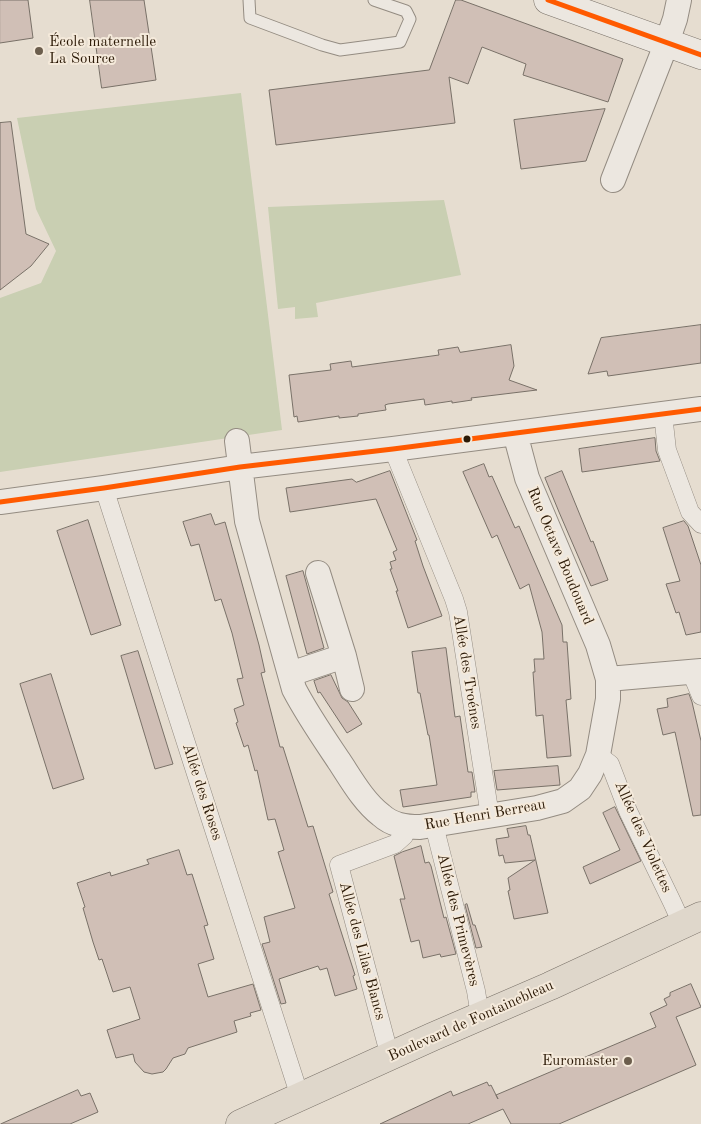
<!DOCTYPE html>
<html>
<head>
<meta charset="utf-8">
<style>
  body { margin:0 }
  canvas { display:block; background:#e6ddd0 }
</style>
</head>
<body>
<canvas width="701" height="1124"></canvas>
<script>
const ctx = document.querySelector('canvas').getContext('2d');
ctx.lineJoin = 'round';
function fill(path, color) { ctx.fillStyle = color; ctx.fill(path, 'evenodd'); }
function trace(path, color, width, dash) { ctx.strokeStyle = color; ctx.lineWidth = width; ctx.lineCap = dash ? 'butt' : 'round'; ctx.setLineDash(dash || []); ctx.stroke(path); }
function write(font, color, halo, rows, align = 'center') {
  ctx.font = font + ' "Old Standard TT",serif'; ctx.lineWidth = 4; ctx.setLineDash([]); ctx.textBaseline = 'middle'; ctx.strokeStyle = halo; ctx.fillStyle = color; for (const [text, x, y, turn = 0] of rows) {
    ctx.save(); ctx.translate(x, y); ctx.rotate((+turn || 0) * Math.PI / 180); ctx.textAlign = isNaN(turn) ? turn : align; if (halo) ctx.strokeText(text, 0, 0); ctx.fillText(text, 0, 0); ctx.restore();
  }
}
const green = new Path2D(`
  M241,93L282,430L0,472V298L41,283L56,251L36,209L17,118Z
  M444,200L461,275L316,303L318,317L295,319V307L278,309L268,207Z`);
const building = new Path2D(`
  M0,0H28L33,38L0,43Z
  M90,0H144L156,80L102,88Z
  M456,0H461L623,59L608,102L523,75L526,64L482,47L468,84L449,77L455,123L276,145L269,90L429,70Z
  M605,109L586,161L521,169L514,120Z
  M11,122L26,234L49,244L31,266L0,290V123Z
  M701,325V363L608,376L607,371L588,374L601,338Z
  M511,345L514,366L509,380L537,390L471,398L472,400L452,403V401L425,405L424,399L388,404L385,405L386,410L358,414V416L339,418V416L298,422L297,416L294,417L289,375L331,370L330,364L351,361L352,367L439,355L438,350L458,347L460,352Z
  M655,438L656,451L660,461L582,472L579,449Z
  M484,464L489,477L492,476L515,528L519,526L562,625L563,642H567L570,685L571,699L566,700L571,756L547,758L543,715L536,716L533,672H535L534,659H544L542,632L529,584L520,589L497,535L492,538L463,472Z
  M390,471L417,540L415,541L423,566L442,616L408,628L396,591H398L390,569H392L390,562L396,560L393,552L397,550L376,499L290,512L286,488L352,479L356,482Z
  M562,471L591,542L593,541L608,580L591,586L559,512L545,478Z
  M211,514L215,525L225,522L259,645L265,672L261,673L280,747H283L308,827L313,826L333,892L329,894L355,975L353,976L357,989L335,996L327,968L320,970L318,966L279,979L286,1003L281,1004L262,944L270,942L264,917L295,908L278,852L284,850L275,819L268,820L257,770L255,771L248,745L244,747L236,723L238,722L234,709L244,705L237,679L243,678L232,633L221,599L215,601L199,544L191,546L183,522Z
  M88,520L121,625L91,635L57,531Z
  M684,521L688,526L701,565V632L686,635L679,612L676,613L666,584L680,581L663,528Z
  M303,571L324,648L307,654L286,576Z
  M446,648L455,717L460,716L468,772H472L475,792H471V797L403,807L400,790L437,785L429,735H428L420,693H418L412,652Z
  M138,651L173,764L155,769L121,656Z
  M51,674L84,779L53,789L20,684Z
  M331,675L342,698L348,702L362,724L347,733L320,692L318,693L314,681Z
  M689,694L692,702L701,741V815L693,816L675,732L663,735L657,709L668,707L667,699Z
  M558,766L560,785L497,790L494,771Z
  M615,807L641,861L590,884L583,867L620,850L603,813Z
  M526,826L528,835H530L548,913L514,919L508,891L510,890L508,878L535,860L505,863L503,855L499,856L496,839L509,837L507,829Z
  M421,846L425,863L429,862L431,866L444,918L446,917L456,954L441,957L440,954L423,958L419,940L411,942L400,899H405L394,856L402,852Z
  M179,850L187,875L192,874L208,925L204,926L214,959L198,964L208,997L253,984L261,1010L250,1013L251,1016L234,1021L237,1032L188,1048L185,1054L173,1058L166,1069L163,1072L152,1074L144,1072L135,1062L133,1054L116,1058L107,1030L140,1019L130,987L113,992L102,959L99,960L93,942L83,908L85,907L77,883L110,872L111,876L149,864L147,860Z
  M467,904L473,925H475L482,947L476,948L465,905Z
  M691,984L701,1007L676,1017L696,1065L559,1124H511L503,1109L468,1124H380L451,1091L453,1096L487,1082L489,1086L491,1085L498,1099L496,1095L656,1027L650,1013L667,1005L664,999L670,996V993Z
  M78,1090L81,1096L90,1093L98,1112L70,1124H1Z`);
const service = new Path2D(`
  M249,0L250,18L322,45L340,50L400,42L410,19L406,11L374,0`);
const pedestrian = new Path2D(`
  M663,414L667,450L690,512L701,524
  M393,449L454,599L458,612L490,816
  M104,488L300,1097
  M691,672L701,696
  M598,755L610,764L628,811L672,902L682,924
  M434,825L476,991L480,1016
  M390,1057L339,865L395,844L404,836L406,827`);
const minor = new Path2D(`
  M613,180L667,42L675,19L679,0
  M237,441L247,521L294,689C307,714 323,737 339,761C351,779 363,801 381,815C392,825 405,827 420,827L537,808L563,801L580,789L590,774L598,755L608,699V679L598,645L527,478L515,433
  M0,502L104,488L240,467L393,449L701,409
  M318,573L344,656L352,689
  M290,674L344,656
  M608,679L701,671`);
const secondary = new Path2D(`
  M548,0L701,55`);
const primary = new Path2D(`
  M240,1124L432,1037L550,986L701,916`);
const bus1 = new Path2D(`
  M548,0L701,55
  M0,502L104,488L240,467L393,449L701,409`);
const markers = [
  [39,51,5,"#6c5e4d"],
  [467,439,4.5,"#2b1906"],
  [628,1061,5,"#6c5e4d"]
];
const poiNames = [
  ["École maternelle",49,42],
  ["La Source",49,59],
  ["Euromaster",618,1061,"right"]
];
const streetNames = [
  ["Rue Octave Boudouard",560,556,67],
  ["Allée des Troénes",467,672,81],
  ["Allée des Roses",202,792,72],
  ["Rue Henri Berreau",485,815,-10],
  ["Allée des Violettes",643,837,66],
  ["Allée des Primevères",458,920,76],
  ["Allée des Lilas Blancs",362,951,75],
  ["Boulevard de Fontainebleau",471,1021,-24]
];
fill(green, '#c9cfb2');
fill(building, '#d0bfb6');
trace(building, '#797168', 1);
trace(service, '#948c82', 13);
trace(pedestrian, '#948c82', 19);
trace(minor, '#948c82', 26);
trace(secondary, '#797168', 29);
trace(primary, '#797168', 29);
trace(service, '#ece7e0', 11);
trace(pedestrian, '#ece7e0', 18);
trace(minor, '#ece7e0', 24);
trace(secondary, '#ece7e0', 28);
trace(primary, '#dfd7cb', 28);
trace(bus1, '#ff5a00', 5);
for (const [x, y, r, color] of markers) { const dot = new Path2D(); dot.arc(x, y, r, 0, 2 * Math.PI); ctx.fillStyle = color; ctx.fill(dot); trace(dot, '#f5eadb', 2); }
write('15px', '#2b1906', '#f5eadb', poiNames, 'left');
write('15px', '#2b1906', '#f5eadb', streetNames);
</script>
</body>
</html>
